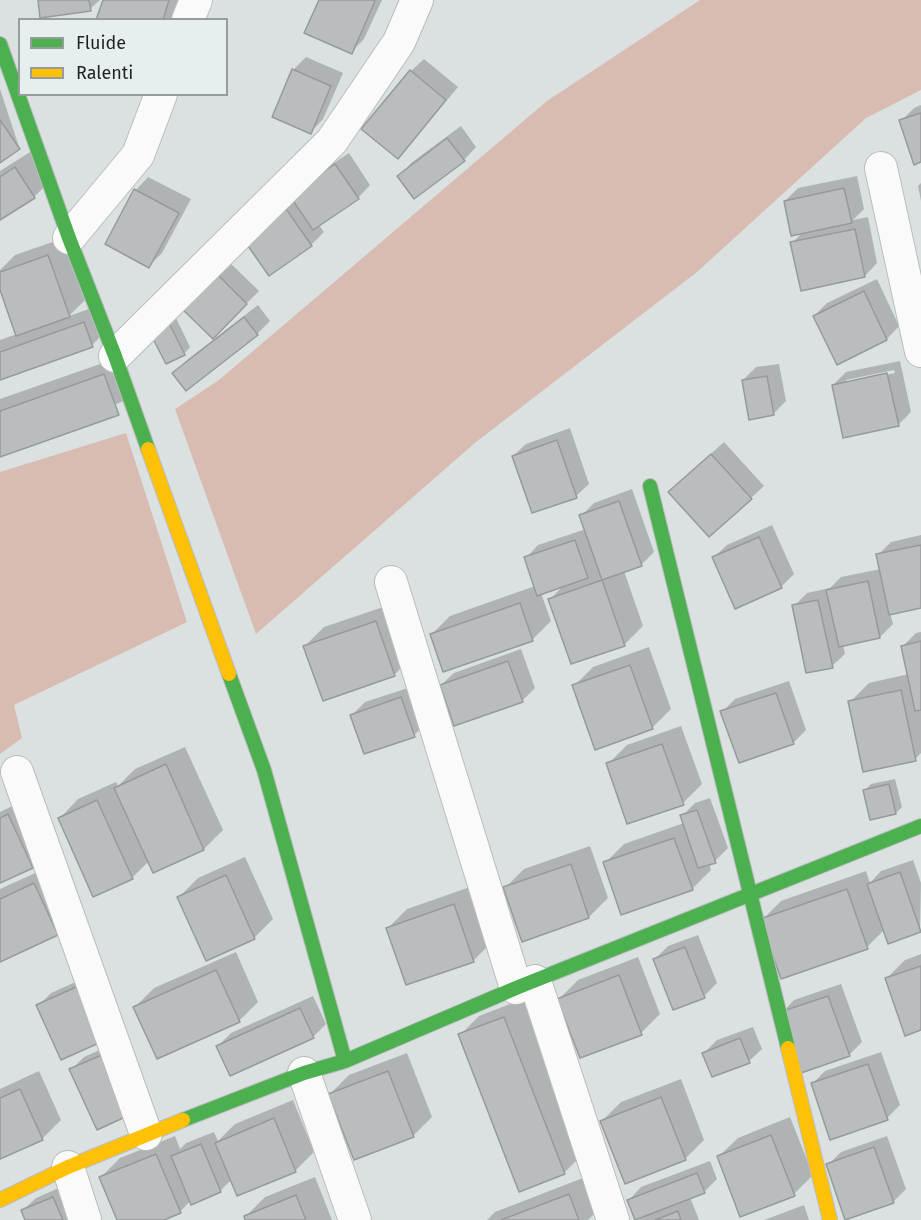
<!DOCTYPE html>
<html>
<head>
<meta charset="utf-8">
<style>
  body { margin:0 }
  #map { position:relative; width:921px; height:1220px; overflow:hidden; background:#dbe0e0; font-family:"Fira Sans",sans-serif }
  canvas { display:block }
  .legend { position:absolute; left:18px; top:18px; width:210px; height:78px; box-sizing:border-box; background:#e7eeef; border:2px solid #979c9d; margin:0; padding:8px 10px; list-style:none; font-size:18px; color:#1e2121 }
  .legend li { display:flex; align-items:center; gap:12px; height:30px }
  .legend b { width:30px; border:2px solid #979c9d }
</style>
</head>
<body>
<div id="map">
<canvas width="921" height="1220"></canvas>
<ul class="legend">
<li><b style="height:8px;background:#4caf50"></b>Fluide</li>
<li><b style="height:8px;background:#ffc107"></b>Ralenti</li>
</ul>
</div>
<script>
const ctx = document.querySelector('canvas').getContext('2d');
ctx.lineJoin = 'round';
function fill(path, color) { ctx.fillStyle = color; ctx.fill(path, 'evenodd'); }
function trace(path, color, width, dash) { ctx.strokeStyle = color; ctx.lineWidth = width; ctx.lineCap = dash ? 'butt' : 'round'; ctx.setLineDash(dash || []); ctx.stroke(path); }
const green = new Path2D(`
  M700,0H921V90L866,118L697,272L476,442L256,634L175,409L219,380L547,101Z
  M126,433L187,622L14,705L22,738L0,754V472Z`);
const shadow = new Path2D(`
  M39,0H100L90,9Z
  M104,0H181L175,20H98Z
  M321,0H382L364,39L351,52Z
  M306,57L343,73L323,119L311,132L293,70Z
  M424,59L458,87L410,144L411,71Z
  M0,89L19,147L0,161Z
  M921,105V160L901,121L914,108Z
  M461,126L476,147L464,160L399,176L411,163Z
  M35,149L53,178L34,197L0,218V171Z
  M349,153L370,185L358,198L319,225L324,232L311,245L270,274L241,233L304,183Z
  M857,176L864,209L853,220L868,217L877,263L865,276L792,243L803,232L785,201L798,188Z
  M148,177L191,199L162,253L149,266L107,243L136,190Z
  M921,183V201L918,186Z
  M67,237L88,297L69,316L103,304L111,326L92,345L0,378V340L17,334L0,285V270L15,255Z
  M224,257L259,291L213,337L178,303Z
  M877,279L899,326L887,339L838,363L814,316L827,303Z
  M258,305L270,321L257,334L186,389L174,373L187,360Z
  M175,316L190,347L184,354L151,331Z
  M123,356L137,395L0,455V399Z
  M900,361L911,412L898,425L833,385L846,372ZM894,370L895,373L846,383V380Z
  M779,364L786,401L773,414L743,380L756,367Z
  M570,428L589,484L576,496L513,456L526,444Z
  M724,442L764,486L751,498L683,479Z
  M632,489L654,552L641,565L624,571L643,626L624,645L550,599L564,585L541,593L551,621L532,640L431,635L450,616L535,586L526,558L538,545L586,529L581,516L594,503Z
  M772,525L794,574L781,587L714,557L727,545Z
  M921,535V607L890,613L893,624L880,637L843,645L845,654L832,666L794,606L807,593L830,588L841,577L881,569L878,555L891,542Z
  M395,603L413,656L394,675L305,646L324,627Z
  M921,632V753L915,759L850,702L869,683L909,674L903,646L916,633Z
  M649,647L671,709L652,728L574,686L593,667Z
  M521,649L535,688L522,701L441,685L454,673Z
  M789,681L806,730L793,743L722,712L735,699Z
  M414,686L427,723L414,735L352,715L365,702Z
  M681,726L702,784L683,803L608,764L627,745Z
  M185,747L223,830L204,849L149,861L132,878L60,818L78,799L116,782L118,786L135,769Z
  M895,779L902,807L896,813L865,790L871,784Z
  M710,798L728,848L715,861L709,863L711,870L692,889L605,863L624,844L684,823L682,816L695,803Z
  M21,802L44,854L32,867L0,881V812Z
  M590,846L608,898L589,917L523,940L505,888L524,869Z
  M245,857L273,919L254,938L179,897L198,878Z
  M913,860L921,883L920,931L885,929L867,947L762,920L781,901L866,871L870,883L881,871Z
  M53,865L76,915L57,934L0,960V889Z
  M473,886L493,941L474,960L407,983L388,928L407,909Z
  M698,935L717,983L704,996L655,959L668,946Z
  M236,952L258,1002L239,1021L135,1007L154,988Z
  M921,954V1029L886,979L905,960Z
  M638,957L660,1014L641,1033L581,1056L559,999L578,980Z
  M98,972L122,1024L38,1006L51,993Z
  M841,984L862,1042L849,1055L782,1013L794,1000Z
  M313,996L326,1024L313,1037L218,1046L231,1033Z
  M523,999L583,1154L564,1173L460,1035L479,1016Z
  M753,1027L762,1049L749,1061L704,1053L717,1040Z
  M122,1040L148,1098L71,1070L84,1057Z
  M881,1052L900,1105L887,1118L831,1138L812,1084L825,1071Z
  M407,1053L432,1117L413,1136L330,1094L349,1075Z
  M39,1071L61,1120L42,1139L0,1158V1089Z
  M681,1079L704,1140L685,1159L602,1121L621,1102Z
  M293,1100L314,1152L295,1171L232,1179L220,1191L191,1200L180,1212L160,1220H119L101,1177L120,1158L175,1136L180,1149L186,1143L214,1132L218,1141L235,1124Z
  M790,1117L813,1175L794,1194L719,1156L738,1138Z
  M887,1136L906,1189L893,1202L828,1165L841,1152Z
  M710,1161L717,1179L704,1192L690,1197L699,1220H639L645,1214L629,1200L641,1187Z
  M588,1176L600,1208L588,1220H487L495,1212Z
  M315,1177L332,1220H247L246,1216L265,1197Z
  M66,1185L77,1211L68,1220H27L23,1210L36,1198Z
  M804,1205L809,1220H764Z`);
const building = new Path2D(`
  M38,0H89L91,11L40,18Z
  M103,0H169L163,20H96Z
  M319,0H372L375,1L352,54L304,33Z
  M292,69L331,86L311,134L272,117Z
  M410,70L446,100L398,159L361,129Z
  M921,113V162L914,165L899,120Z
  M0,120L20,149L0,163Z
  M447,138L465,161L414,199L397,176Z
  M335,164L359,199L313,230L289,195Z
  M15,167L35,198L0,220V177Z
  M844,188L852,223L791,236L784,201Z
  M134,189L179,213L149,268L105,244Z
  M282,203L312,246L269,276L239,233Z
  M855,229L865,277L801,291L790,242Z
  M48,255L70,317L16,336L0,290V272Z
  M211,268L247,304L213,339L176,303Z
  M864,291L887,340L837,365L813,316Z
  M244,317L258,335L186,391L172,373Z
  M168,321L185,355L166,364L149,331Z
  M84,322L93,347L0,380V352Z
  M887,373L899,426L843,438L832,385Z
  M104,374L119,415L0,457V411Z
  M767,376L774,415L749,420L742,380Z
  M557,440L577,498L532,513L512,456Z
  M711,454L752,499L709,537L668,492Z
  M619,501L642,566L602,580L579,515Z
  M759,537L782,588L735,609L712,557Z
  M575,540L588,578L537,596L524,557Z
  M921,545V608L889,615L876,554Z
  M602,580L625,646L571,664L548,599Z
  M868,581L880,638L839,647L826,590Z
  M818,600L833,668L806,673L792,605Z
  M520,603L533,641L443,672L430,634Z
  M376,621L395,676L323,701L303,646Z
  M921,641V710L915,711L901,646Z
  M508,661L523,702L454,726L440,685Z
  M630,665L653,729L595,750L572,685Z
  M901,690L916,761L863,772L848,701Z
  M776,693L794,744L739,763L720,711Z
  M401,697L415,737L364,754L350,715Z
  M662,744L684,805L627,824L606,763Z
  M166,764L204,850L153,873L114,788Z
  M889,784L896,814L870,820L863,790Z
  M97,800L133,879L93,897L58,818Z
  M697,810L716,863L698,868L680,815Z
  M8,814L33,868L0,883V818Z
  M674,838L693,890L621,915L603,862Z
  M571,864L589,918L522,942L503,887Z
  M900,872L921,932L888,944L867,884Z
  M226,875L255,939L206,961L177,897Z
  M34,883L58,935L0,962V899Z
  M847,889L868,949L781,979L760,919Z
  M454,904L474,962L406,985L386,928Z
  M685,947L705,998L673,1010L653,959Z
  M921,966V1030L905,1036L885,978Z
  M216,970L240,1022L157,1059L133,1007Z
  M619,975L642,1035L580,1058L557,999Z
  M85,983L110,1038L61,1060L36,1005Z
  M828,996L850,1056L801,1073L780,1012Z
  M300,1008L314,1038L230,1076L216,1046Z
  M504,1017L565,1174L519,1192L458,1034Z
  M740,1038L750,1063L712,1077L702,1053Z
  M109,1052L136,1112L97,1130L69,1069Z
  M868,1064L888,1120L830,1140L811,1083Z
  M388,1071L414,1137L354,1160L328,1094Z
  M20,1089L43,1140L0,1159V1098Z
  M661,1097L686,1160L625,1184L600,1121Z
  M274,1118L296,1172L237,1196L215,1143Z
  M771,1135L795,1196L740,1217L717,1156Z
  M201,1144L221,1192L191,1205L171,1156Z
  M874,1147L894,1203L845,1220L826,1164Z
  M156,1154L181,1213L164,1220H117L99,1177Z
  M697,1173L705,1193L635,1220L627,1200Z
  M569,1194L579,1220H501Z
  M296,1195L306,1220H245L244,1216Z
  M53,1197L63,1220H25L21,1210Z
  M678,1211L681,1220H655Z`);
const street = new Path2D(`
  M188,20L196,0
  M881,168L921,351
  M69,238L138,155L161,94
  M115,356L332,141L399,42L417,0
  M391,582L516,988
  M17,772L146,1134
  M535,981L613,1220
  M304,1073L355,1220
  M68,1167L85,1220`);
const fast = new Path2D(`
  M0,44L69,238L115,356L148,449
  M650,486L788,1048
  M229,674L264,770L345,1061
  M183,1120L304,1073L345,1061L516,988L921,826`);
const slow = new Path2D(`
  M148,449L229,674
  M788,1048L830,1220
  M0,1200L68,1167L183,1120`);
fill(green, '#d8bcb1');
fill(shadow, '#0003');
fill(building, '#babdbd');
trace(building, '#979a9b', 1.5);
trace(street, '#babdbd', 34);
trace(fast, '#babdbd', 16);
trace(slow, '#babdbd', 16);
trace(street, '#fafafa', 32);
trace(fast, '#4caf50', 14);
trace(slow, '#ffc107', 14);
</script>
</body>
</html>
